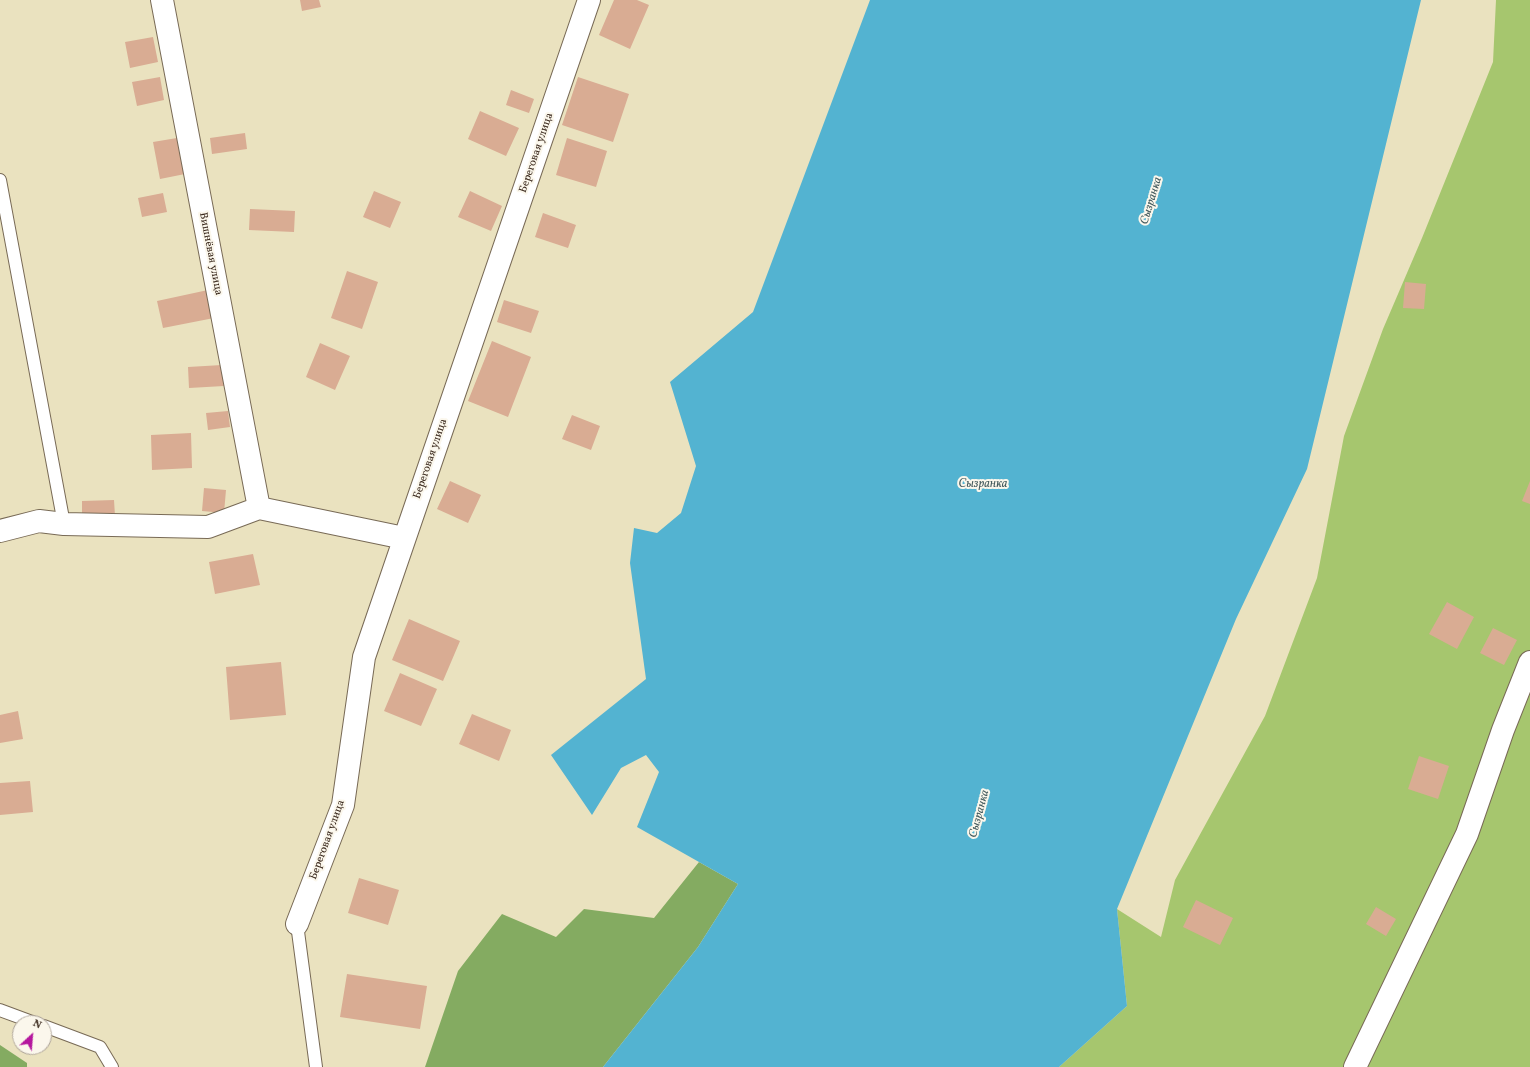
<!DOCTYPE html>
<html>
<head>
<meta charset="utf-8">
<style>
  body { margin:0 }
  #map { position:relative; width:1530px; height:1067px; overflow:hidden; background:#eae2bf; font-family:Vollkorn,serif }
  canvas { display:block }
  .north { position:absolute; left:12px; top:1015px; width:40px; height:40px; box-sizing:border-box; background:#fbf7ec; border:1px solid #aea59a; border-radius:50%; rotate:26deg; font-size:11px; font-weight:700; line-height:16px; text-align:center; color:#3b2a1e }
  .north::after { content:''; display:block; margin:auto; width:14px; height:18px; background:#b5179e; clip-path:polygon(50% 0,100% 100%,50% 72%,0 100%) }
</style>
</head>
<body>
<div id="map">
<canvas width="1530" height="1067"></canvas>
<div class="north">N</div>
</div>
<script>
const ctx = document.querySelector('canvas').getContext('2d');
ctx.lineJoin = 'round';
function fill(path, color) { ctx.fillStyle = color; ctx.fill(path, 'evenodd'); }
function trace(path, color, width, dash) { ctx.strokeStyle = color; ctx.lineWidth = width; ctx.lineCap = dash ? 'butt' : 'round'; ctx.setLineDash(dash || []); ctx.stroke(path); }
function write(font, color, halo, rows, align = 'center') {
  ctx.font = font + ' Vollkorn,serif'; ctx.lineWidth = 4; ctx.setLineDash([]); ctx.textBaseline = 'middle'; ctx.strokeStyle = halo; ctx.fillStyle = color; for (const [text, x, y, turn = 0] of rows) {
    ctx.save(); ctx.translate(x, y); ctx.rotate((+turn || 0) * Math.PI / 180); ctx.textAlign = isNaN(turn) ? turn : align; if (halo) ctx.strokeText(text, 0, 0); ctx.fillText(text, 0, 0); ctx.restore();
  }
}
const green = new Path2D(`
  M1496,0H1530V1067H1059L1127,1006L1117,909L1161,937L1175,880L1265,716L1317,578L1344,436L1383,329L1422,238L1493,62Z`);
const forest = new Path2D(`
  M699,862L738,884L698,947L603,1067H425L458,971L502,914L556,937L584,909L654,918Z
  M0,1045L27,1063V1067H0Z`);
const water = new Path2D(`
  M870,0H1421L1307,469L1236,619L1117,909L1127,1006L1059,1067H603L698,947L738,884L637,827L659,772L646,755L621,768L592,815L551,755L646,679L630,563L634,528L657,533L681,513L696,466L670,382L753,312Z`);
const building = new Path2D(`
  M300,0H319L321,7L302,11Z
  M614,0H637L649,5L630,49L599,35Z
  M153,37L158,62L130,68L125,42Z
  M160,77L164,100L137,106L132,82Z
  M578,77L629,94L613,142L562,125Z
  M511,90L534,99L529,113L506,105Z
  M480,111L519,128L506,156L468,139Z
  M245,133L247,149L212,154L210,138Z
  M177,138L185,174L160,179L153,142Z
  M567,138L607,151L596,187L556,175Z
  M374,191L401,202L390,228L363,217Z
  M470,191L502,206L491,231L458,217Z
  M163,193L167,212L142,217L138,198Z
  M250,209L295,211L294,232L249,230Z
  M543,213L576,225L568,248L535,237Z
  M347,271L378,282L362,329L331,318Z
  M1405,282L1426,284L1424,309L1403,308Z
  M208,290L214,318L163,328L157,301Z
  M504,300L539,311L531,333L497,322Z
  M492,341L531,357L508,417L468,401Z
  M320,343L350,356L335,390L306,377Z
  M222,365L224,386L189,388L188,367Z
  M228,411L230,427L208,430L206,413Z
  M572,415L600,426L591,450L562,439Z
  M191,433L192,468L152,470L151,435Z
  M450,481L481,495L468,523L437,509Z
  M1530,481V504L1522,501Z
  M204,488L226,490L224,513L202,511Z
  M114,500L115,516L82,517V501Z
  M253,554L260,585L215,594L209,562Z
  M1447,602L1474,617L1457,649L1429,634Z
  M409,619L460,641L443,681L392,660Z
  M1493,628L1517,640L1504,665L1480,653Z
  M281,662L286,715L230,720L226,667Z
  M400,673L437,689L421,726L384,711Z
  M18,711L23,739L0,743V715Z
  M472,714L511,730L499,761L459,744Z
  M1419,756L1449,766L1438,799L1408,789Z
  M30,781L33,812L0,815V783Z
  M359,878L399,890L388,925L348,913Z
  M1196,900L1233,918L1220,945L1183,927Z
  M1376,907L1396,919L1386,936L1366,924Z
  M347,974L427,986L420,1029L340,1017Z`);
const lane = new Path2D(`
  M0,180L64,524
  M297,924L316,1067
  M0,1010L35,1023
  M44,1026L100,1047L112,1067`);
const street = new Path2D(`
  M162,0L259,508
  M0,531L39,521L64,524L208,527L259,508L404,538
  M297,924L343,805L364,657L589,0
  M1355,1067L1467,834L1503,730L1530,662`);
const streetNames = [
  ["Береговая улица",537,153,-71],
  ["Вишнёвая улица",210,254,79],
  ["Береговая улица",431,459,-71],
  ["Береговая улица",328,840,-70]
];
const waterNames = [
  ["Сызранка",1152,201,-73],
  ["Сызранка",983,485],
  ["Сызранка",980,814,-75]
];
fill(green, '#a6c66e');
fill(forest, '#84ab61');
fill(water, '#53b3d1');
fill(building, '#d9ac93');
trace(lane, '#786a56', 14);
trace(street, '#786a56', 24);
trace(lane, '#fff', 12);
trace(street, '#fff', 22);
write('11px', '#3b2a1e', '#fbf7ec', streetNames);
write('italic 12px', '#435a5d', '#fbf7ec', waterNames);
</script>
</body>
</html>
